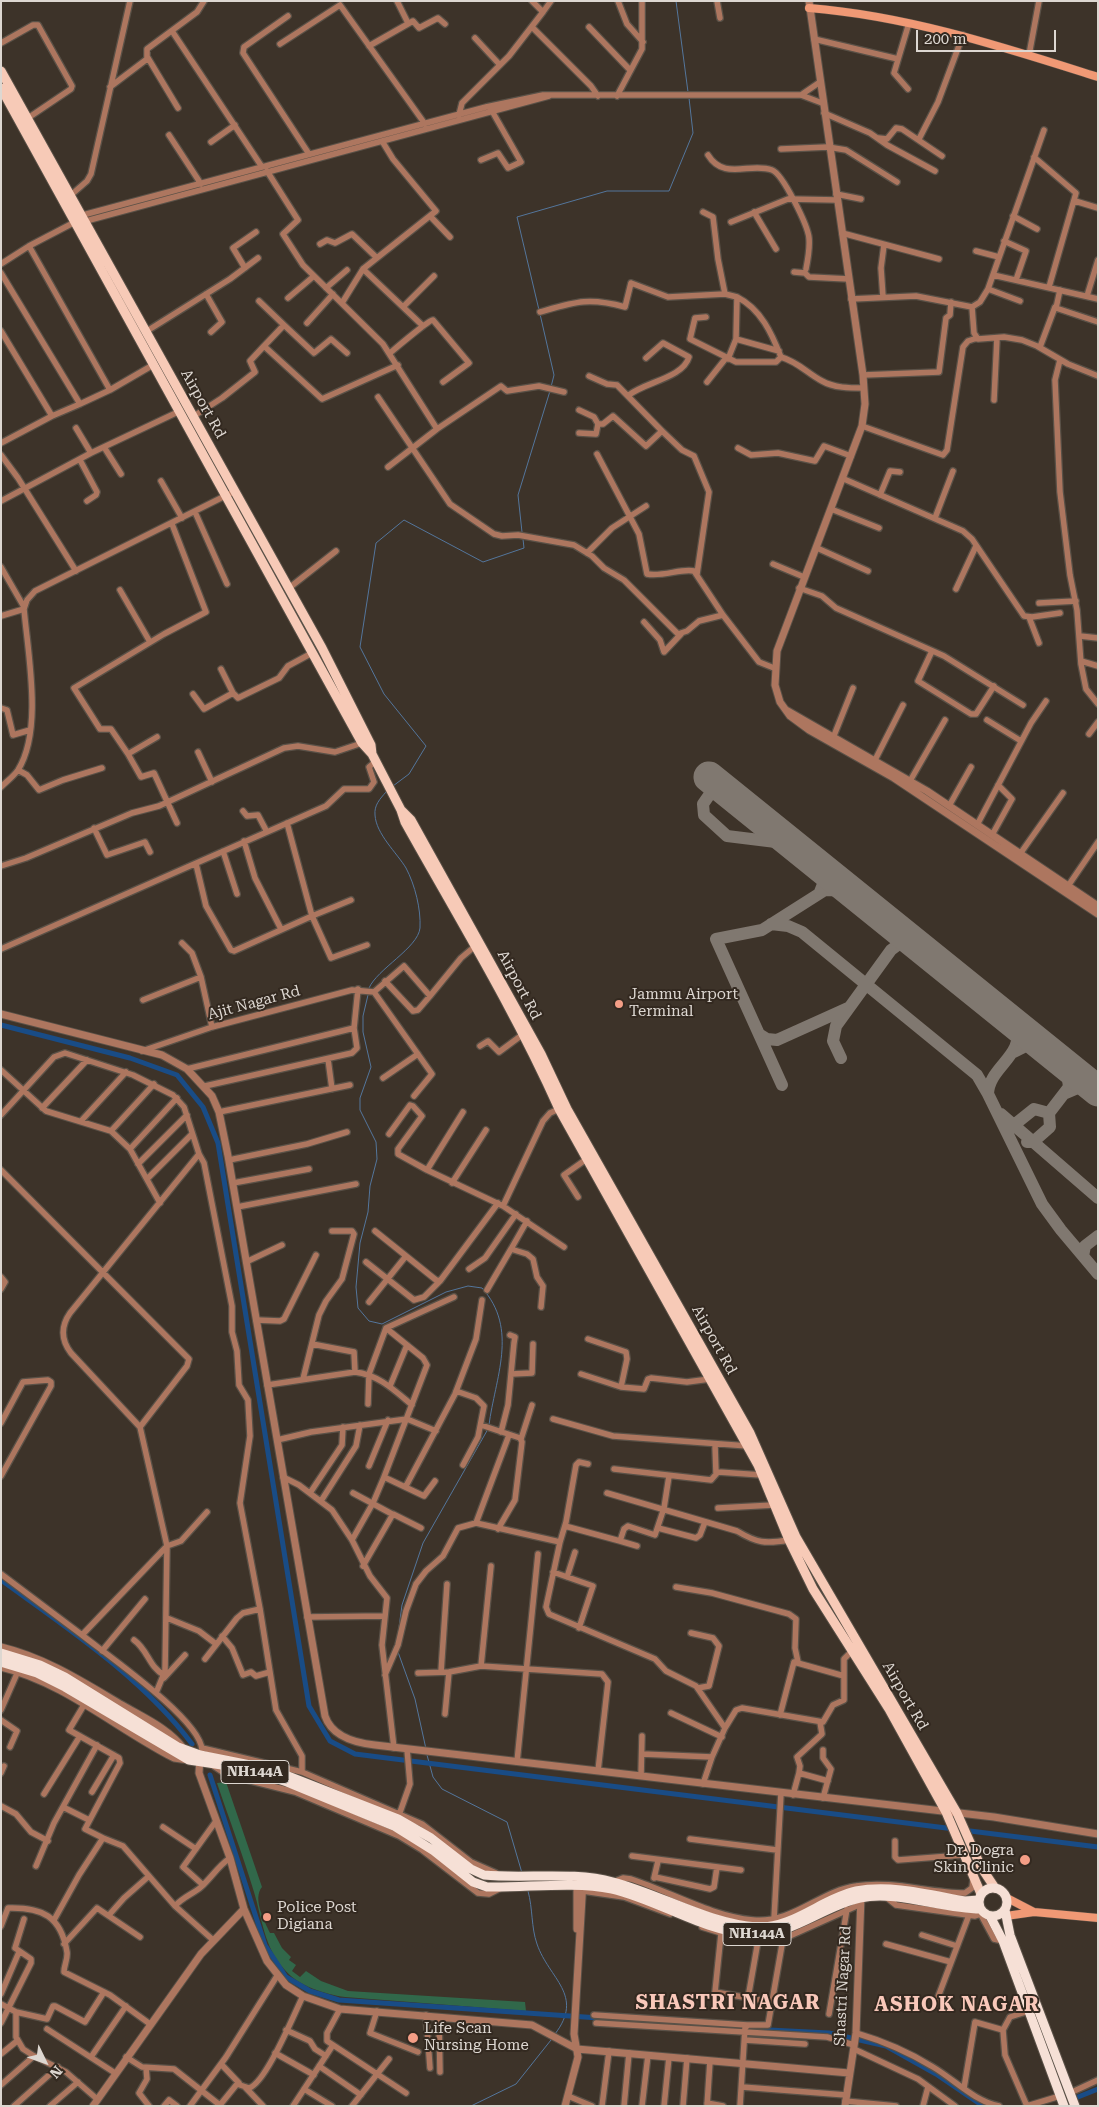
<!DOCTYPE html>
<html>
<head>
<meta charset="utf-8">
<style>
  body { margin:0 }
  #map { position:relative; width:1099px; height:2107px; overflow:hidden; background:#3d3329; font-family:"Roboto Serif",serif }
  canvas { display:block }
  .frame { position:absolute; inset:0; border:2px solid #ddd7d1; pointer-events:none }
  .north { position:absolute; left:20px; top:2037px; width:50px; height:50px; -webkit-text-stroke:4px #332920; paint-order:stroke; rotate:132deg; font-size:14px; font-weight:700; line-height:20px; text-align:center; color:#ddd7d1 }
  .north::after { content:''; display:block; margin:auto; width:18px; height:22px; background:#ddd7d1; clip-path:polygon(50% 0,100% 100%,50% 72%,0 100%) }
  .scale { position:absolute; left:916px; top:30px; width:140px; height:22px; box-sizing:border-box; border:2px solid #ddd7d1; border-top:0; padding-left:6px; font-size:15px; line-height:18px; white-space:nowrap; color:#ddd7d1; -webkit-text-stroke:4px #332920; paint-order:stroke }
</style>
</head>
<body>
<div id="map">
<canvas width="1099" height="2107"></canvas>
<div class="frame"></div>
<div class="north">N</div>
<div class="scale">200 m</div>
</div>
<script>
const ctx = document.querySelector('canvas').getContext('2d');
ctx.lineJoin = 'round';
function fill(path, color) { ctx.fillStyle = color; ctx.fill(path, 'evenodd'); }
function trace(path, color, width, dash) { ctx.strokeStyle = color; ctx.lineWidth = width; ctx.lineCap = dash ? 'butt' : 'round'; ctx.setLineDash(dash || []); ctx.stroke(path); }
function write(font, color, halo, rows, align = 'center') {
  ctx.font = font + ' "Roboto Serif",serif'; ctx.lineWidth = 4; ctx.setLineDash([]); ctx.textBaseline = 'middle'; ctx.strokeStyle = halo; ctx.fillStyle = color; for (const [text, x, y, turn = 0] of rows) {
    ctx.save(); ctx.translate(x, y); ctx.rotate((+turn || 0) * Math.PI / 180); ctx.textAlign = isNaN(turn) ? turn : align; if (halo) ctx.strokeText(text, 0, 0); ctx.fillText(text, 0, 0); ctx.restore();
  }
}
const green = new Path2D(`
  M226,1782L262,1887C252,1899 265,1922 270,1933H274L282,1948L291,1957L289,1960L296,1965L292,1971L300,1977L306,1971L321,1981L348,1991L525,2002L526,2011L345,1997C324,1994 298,1986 284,1969C264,1947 262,1918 254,1892C243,1855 229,1819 217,1783Z`);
const stream = new Path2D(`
  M676,1L688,92
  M539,310L517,217L607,191H669L693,133L689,98
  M540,314L554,375L551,387
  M522,532L518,495L550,391
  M393,786L409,774L426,746L384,694L360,647L376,543L404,520L483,562L524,548L523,539
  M369,988C377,969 418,948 420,928C421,909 415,885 406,868C397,853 376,834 375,815C374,805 380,799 386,792
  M368,995L363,1016V1032L371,1067L360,1098V1110L376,1142L377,1159L370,1186L368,1212L360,1243L356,1287L358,1308L369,1321L382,1324L446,1292L468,1286L482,1288C519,1329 495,1378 489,1425
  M398,1635L402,1605L423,1543L488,1429
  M398,1652L415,1699L426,1749
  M427,1755L433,1777L442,1789L507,1822L522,1873
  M528,1891C533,1909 531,1927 537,1944C549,1979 585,1995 555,2034
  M471,2106L516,2084L551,2040`);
const canal = new Path2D(`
  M1,1025L130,1058L177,1075L203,1107L218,1143L309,1706L330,1741L355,1754L1098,1847
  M1,1580C67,1628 143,1678 192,1744
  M210,1775L265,1945L286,1977L310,1991L339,2000L599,2018
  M617,2019L713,2027
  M729,2028L829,2033L886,2046L936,2074L983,2106
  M1078,2097L1098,2089`);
const taxiway = new Path2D(`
  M758,817L737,794L727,788L712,791L703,804L704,815L727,836L792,844
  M820,892L825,879V871
  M771,924L788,926L802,932L977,1075L988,1094
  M1016,1025C1026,1056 989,1066 988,1094L1042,1204L1061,1230L1098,1274
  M759,1034L767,1039L777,1040L848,1008
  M1014,1052L1028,1045L1043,1047
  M841,1058L833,1041L836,1026L891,950L899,944L913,942
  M782,1085L716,939L762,930L825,890L850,891
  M1066,1093L1080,1087L1094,1088
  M1001,1114L1098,1198
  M1014,1125L1034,1109L1049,1113
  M1027,1142H1033L1050,1127L1049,1113L1069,1087L1066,1065
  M1083,1256L1085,1246L1098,1236`);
const runway = new Path2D(`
  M709,777L1098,1091`);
const minor = new Path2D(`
  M397,1L408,23
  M532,1L543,12L551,1
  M618,1L627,24L643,42
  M717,1L720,18
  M288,16L244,47L243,53L309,154
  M532,27L591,86L598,96
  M589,27L630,70
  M172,31L262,167
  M475,38L500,65
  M814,39L898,59
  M1,43L33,25H38L72,86L71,89L28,118
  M280,44L340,5L425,124
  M369,46L413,21L419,28L438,18L445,24
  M1029,55L1039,1
  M148,58L178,108
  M110,87L147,59V49L197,12L204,1
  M908,89L894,73L909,23
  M801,95L820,82
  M617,96L642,49V1
  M824,113L870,133L887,145L935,171
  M459,115L462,103L509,56L543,12
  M169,135L201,184
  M878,138L887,139L896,128L902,129L942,156
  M919,139L938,102L963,35
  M211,142L235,125
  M781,149L828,147L846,150L897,182
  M708,155C724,181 750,162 772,170C783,174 808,226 809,238C810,248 808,259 806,269
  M1034,157L1076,193L1049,287
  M481,160L498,153L508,168L521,162L492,111
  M267,171L298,220L283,234L303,265L383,344L437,429L501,386L507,391L539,386L564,392
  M836,194L861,199
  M71,195L87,181L91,174L130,1
  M1075,201L1098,208
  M703,212L713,217L718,259L725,294
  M754,212L776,249
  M83,215L486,107L543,95H801L822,103
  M430,216L450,237
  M1013,216L1037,229
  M86,221L549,96
  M731,222L788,199L837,200
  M842,233L939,259
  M1004,241L1026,251L1016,280
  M320,244L327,240L335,243L352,234L376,257
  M29,246L110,390L153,365
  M976,251L999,257
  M1,264L29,246L75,222
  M245,268L233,248L256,232
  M363,269L436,211L393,159L382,141
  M794,272L805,273L809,277L849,279
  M1,273L80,404L52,416L1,443
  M993,275L1098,299
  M326,288L347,270
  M988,289L1020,301
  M1060,290L1056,308L1098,322
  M206,294L222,322L211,332
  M1087,296L1098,260
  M883,297L881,268L884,245
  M288,298L314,276
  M851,299L916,296L972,307L980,302L988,289L1044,130
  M259,301L284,325
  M342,303L363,269L423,326
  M403,307L434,276
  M972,307L974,333L978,339L1004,337L1022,340L1037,346L1068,364L1098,376
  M540,312C575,302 588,297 625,307L631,283L668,297L725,294L737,297
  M706,317L695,318L690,339L736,362H776L781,357
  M307,323L333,294
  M1,331L52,416
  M147,331L230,279L258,258
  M736,339L737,297C761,309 772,334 781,357
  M1040,347L1055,307
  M347,353L331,339L314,353L284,325L264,346L322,399L398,365
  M390,353C397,347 429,320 433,320L469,363L443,382
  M781,357C798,362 807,373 822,381C834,388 850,388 864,388
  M728,359L736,339L779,351
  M1060,360L1055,380L1060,492L1070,575L1077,610L1081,664L1086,689L1098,704
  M863,375L939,372L946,318L950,315L951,302
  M589,376L607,384L617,385L662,431L646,446L613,416L603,424H598
  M707,382L726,358
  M629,395C645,382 683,378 689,357L663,343L646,358
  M378,397L450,504L494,534L502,536L518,535L574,545L592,556L604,568L624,580L678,634L687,631L699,621L723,615L694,571C682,568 663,577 647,574L639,534L597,454
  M994,400L997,338
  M80,404L110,390
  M579,410L594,417L598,424L596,434L579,433
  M194,416L222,398L255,372L250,361L264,346
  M862,426L943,455L947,450L963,347L968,341L977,338
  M76,428L91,453
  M662,431L682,450L694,456L709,492L697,574
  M104,447L121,474
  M738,448L751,455L778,453L815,461L824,446L851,456
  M1,455L18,478L76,571
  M80,460L97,492L96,495L87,501
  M388,467L437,429
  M844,479L963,531L972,539L1024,616L1032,617L1060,613
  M161,481L182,518
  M880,495L890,471L900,472
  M1,501L91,453L180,411
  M831,509L879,528
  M195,512L227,584
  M935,518L953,471
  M817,548L868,571
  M587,553L612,528L646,506
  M773,564L804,577
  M1,567L24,607
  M289,588L336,551
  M799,588L822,596L836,608L944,656L1023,705
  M956,589L976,546
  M120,590L150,642
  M1039,603L1076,601
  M723,615L759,662L774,668
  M1,616L24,609
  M1029,617L1039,643
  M644,622L660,640L664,652L681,634
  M1080,636L1098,638
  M932,651L918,681L971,714H976L994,686
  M1081,661L1098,666
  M221,669L233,693L238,698L279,678L288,666L312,653
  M193,694L204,709L233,693
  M1,708L7,710L13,735L30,730
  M987,720L1021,741
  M1089,734L1098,722
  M157,737L128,754L111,729H100L74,688L164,634L206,612L172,524
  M833,738L853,688
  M198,752L212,782
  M128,754L141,777L154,773L177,823
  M875,760L903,705
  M18,770L27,775L39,790L63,780L102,768
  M910,781L945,720
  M1,787C7,781 13,777 18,770C43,730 28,655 24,609L27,600L35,591L235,491
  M949,806L971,767
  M243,811L247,816L258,815L267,832L326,806L344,789H369L374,782L369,767L376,761
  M287,823L312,916L351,900
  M977,825L1031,723L1046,701
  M94,828L107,855L145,842L150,852
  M992,835L1012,799L998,785
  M244,841L255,878L281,929
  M223,851L237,894
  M1020,854L1063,793
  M196,864L206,906L231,950L234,951L312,916L331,958L367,945
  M1,866L26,858L132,813L159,806L284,748L298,746L335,752L362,743
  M1068,886L1098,842
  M182,943L192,953L201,977
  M1,949L267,832
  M385,981L413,1011L418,1010L430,996
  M374,992L404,966L430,996L461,958L474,947
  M374,992L432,1074L414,1096
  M143,1000L201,977L212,1027
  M480,1046L488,1041L499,1052L522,1035
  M142,1051L212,1027L352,990L374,992
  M328,1059L332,1089
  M187,1069L354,1028L358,989
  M1,1070L46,1111L111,1131L130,1149L160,1203
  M383,1078L418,1054
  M205,1086L352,1053L357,1048L354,1028
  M42,1108L87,1060
  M219,1112L350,1085
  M1,1115L54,1057L65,1053L133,1075L173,1095L184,1107L199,1154L204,1163L232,1306V1332L237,1351L239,1385L248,1400L250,1436L240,1503L260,1609L276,1710L302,1756V1772L202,1748
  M82,1120L126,1072
  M111,1131L154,1084
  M389,1134L410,1105L413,1106L422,1116L398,1149V1154L427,1170L503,1206L543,1121L550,1113L559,1109
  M130,1149L177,1098
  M199,1154L70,1313C61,1326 61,1340 71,1353L140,1427L167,1546L181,1541L207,1512
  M229,1160L307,1144L347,1132
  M138,1164L187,1115
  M1,1170L189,1359L187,1366L140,1427
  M427,1170L463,1112
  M147,1179L192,1134
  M233,1183L309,1169
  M452,1183L486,1130
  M578,1197L564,1175L588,1158
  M503,1206L564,1247
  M237,1207L356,1184
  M527,1221L511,1249L527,1254L533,1259L537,1277L543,1286L541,1307
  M375,1231L436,1280L440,1281L498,1203
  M246,1262L282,1245
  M366,1262L414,1300L424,1297L440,1281
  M469,1269L485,1258L516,1214
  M1,1277L5,1282L1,1289
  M487,1290L511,1249
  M369,1302L406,1256
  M256,1320L280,1321L284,1319L316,1255
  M386,1328L454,1297
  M312,1344L354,1352L355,1372
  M369,1374L386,1328L423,1358L427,1365L384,1477
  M511,1374L532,1373L533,1344
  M581,1374L621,1387L627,1359L626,1352L588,1339
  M303,1379L319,1315L326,1301L342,1279L354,1234L352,1231H332
  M267,1385L355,1372C379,1375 394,1390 412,1405
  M390,1386L407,1345
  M621,1387L644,1389L648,1379L651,1378L687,1382L710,1379
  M456,1391L476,1398L484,1406L478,1437L463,1465
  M368,1404L369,1374
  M553,1419L613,1436L748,1446
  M1,1423L23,1382L48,1380L51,1382V1386L1,1476
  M481,1425L520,1438L522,1442L515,1500L498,1529
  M501,1432L508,1405L514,1343L515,1337L510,1335
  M521,1439L532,1405
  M277,1440L311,1432L407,1419L436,1431
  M715,1445L716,1473
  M369,1466L388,1420
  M614,1469L711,1480L718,1472L762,1475
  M283,1477L299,1485L332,1510L352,1540L370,1576L387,1598L382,1645L394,1748
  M406,1486L455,1394L476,1339L482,1300
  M310,1493L342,1445L343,1427
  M353,1493L392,1514
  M607,1493L737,1531C757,1543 765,1544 789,1540
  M321,1501L356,1446L360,1425
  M718,1508L774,1505
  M476,1523L509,1435
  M565,1526L620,1541
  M658,1528L696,1538L700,1535L705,1522
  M352,1540L373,1503L384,1477L424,1496L435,1481
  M560,1542L566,1522L576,1465L579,1462L588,1464
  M637,1546L620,1541L624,1529L628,1526L655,1535L664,1508L669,1476
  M363,1566L393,1514L421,1528
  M553,1572L593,1586L579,1628
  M1,1574L82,1635L167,1546L165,1671L156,1693
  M567,1577L575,1552
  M676,1587L712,1593L789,1614L796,1619L795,1648L798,1662
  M307,1617L385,1616
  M167,1618L199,1631L216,1644
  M691,1633L713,1638L719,1646L709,1686L698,1688
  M82,1635C107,1655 201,1720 202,1750
  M222,1636L232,1648L243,1675L251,1672L256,1676L270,1672
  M134,1640C148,1650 149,1667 164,1675
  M102,1651L145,1599
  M205,1659L237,1618L243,1613L260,1609
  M481,1666L491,1566
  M441,1672L447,1584
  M418,1673L449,1672L481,1666L602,1674L608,1682L598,1771
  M385,1675L398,1645L406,1611L416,1584L426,1571L443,1556L458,1528L476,1523L560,1542L546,1607L549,1614L655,1659L666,1671L696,1686L725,1728L712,1757L642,1754
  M164,1678L185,1655
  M1,1710L19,1669
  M671,1713L722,1737
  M445,1714L449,1672
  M780,1715L794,1662L844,1676
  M1,1720L17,1731L10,1747
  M725,1728L736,1710L742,1708L823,1722L833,1705L844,1700V1659L853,1650
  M823,1750V1758L831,1769L823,1798
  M517,1762L538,1554
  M212,1765L227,1775L295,1792L399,1836L422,1850L478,1893L489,1894L503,1887
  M302,1772L422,1824L471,1862L496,1873
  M1,1773L4,1766
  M799,1773L800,1766L797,1757L822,1734L820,1722
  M641,1776L642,1736
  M703,1784L712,1757
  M92,1792L114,1755
  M44,1794L80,1736
  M793,1795L799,1773L828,1781
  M1,1806L16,1814L31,1832L48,1841
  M63,1807L89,1820
  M399,1815L410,1784L407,1749
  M163,1827L196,1849
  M103,1838L123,1846L175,1906L213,1940
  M690,1839L777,1850
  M895,1841V1857L898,1860L964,1855
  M632,1856L741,1870
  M36,1866L54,1823L97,1745
  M655,1877L710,1889L714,1887L717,1867
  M654,1878L658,1861
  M613,1882L623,1878L631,1879C671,1892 711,1916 753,1920C792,1924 820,1891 856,1886C893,1880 928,1893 965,1893L972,1888L973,1880
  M203,1885L183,1867L216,1821
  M583,1891L624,1897L670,1914
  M886,1897L896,1905L975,1916L984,1913
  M175,1906C183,1897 193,1894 201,1887C212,1877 218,1866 230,1858
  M109,1915L124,1898L149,1876
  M981,1915L994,1939L1003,1941
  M774,1919L781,1793
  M54,1920L79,1875L103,1838L85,1829L120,1763L119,1758L69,1730L84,1705
  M1,1926L8,1908C42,1907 61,1916 67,1952C68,1959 64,1965 64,1972L110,1995L150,2024
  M702,1927L741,1939H783L861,1904
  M721,1934L715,1992L771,2002
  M922,1935L957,1946
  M64,1944L97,1908L140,1937
  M886,1944L951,1962
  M1,1994L19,1952
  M748,1998L758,1941
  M1,2004L16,2012V2037L23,2049L34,2056L66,2072L97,2099
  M935,2005L969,1915
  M340,2009L327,2033V2041L406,2093
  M377,2011L370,2033L418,2052
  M16,2012L47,2019L53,2006H55L85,2022L104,1992
  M829,2014L847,1909
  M426,2015L430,2068
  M594,2015L747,2025
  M439,2017L440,2072
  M1,2023L31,1963V1959L15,1948L24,1919
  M596,2023L827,2037L854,2045
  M47,2029L115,2073
  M286,2030L310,2041L315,2049L326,2056
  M1003,2030L1005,2055L1027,2106
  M856,2033C883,2041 909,2052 933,2067C955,2080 974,2101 999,2106
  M745,2040L805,2044
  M854,2049L918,2079L955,2106
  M275,2053L314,2075
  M1,2054L17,2041
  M91,2057L126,2006
  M126,2057L142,2067L174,2069L221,2106
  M221,2064L239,2083
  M319,2066L361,2095
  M146,2068L147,2079L139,2093L149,2106
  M1,2085L34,2056
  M245,2087L263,2106
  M742,2087L846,2095
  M964,2088L975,2022L1003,2030L1010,2017L1029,2011
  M304,2089L332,2106
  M1070,2093L1098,2080
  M568,2096L592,2106
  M845,2101L896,2106
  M707,2103L723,2106
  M220,2105L237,2084L249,2088C266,2083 294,2014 303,1996
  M14,2106L58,2067
  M50,2106L78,2082
  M164,2106L169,2100L177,2106
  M190,2106L226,2057L277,1976
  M293,2106L333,2045
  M352,2106L389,2059
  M602,2106L609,2051
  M624,2106L629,2053
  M642,2106L648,2055
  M664,2106L669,2057
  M683,2106L687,2058
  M707,2106L710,2061
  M740,2106L745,2028L748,2025H768L783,1939
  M923,2106L928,2087
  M1027,2106L1060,2096`);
const tertiary = new Path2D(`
  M809,1L863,375L865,404L862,426L777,651L775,685L780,702L790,716L809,730L894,778L1098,914
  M786,710L927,791L1098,906
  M1,1014L162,1055L187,1069L212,1096L219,1112L228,1156L325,1716C332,1737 356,1743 375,1745L994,1817L1098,1834
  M1,1647C46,1658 83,1682 122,1705C144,1718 168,1728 184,1749
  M1,1667C64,1682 117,1729 174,1758L188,1760
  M200,1757L199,1773L230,1858L244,1909L267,1961L286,1985L303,1996L340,2009L532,2025L577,2049L849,2073
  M577,1929V1882
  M93,2106L201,1954L244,1909
  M565,2106L578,2057L574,2034L583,1881
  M845,2106L856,2033L861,1897`);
const secondary = new Path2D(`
  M809,8C909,16 1003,47 1098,77
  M1007,1898L1034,1912
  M1006,1916L1034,1912L1098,1918`);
const primary = new Path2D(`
  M1,71L322,648L371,745L372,754
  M1,88L362,743L372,754L401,810L405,822C458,917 515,1010 559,1109L758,1465L789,1540L813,1589L889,1709L946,1812L981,1894
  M401,810L411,820L541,1054L567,1109L750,1433L796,1537L957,1813L981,1867L995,1888`);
const trunk = new Path2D(`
  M1,1653L40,1665L65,1677L178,1747L200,1755L270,1769L398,1819L431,1838L471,1869L484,1875C525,1879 573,1871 613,1882C660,1894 709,1924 757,1927C792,1929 823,1898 856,1891C891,1884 931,1895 965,1901L979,1900
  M1,1662L37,1673L65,1687L189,1760L248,1769L287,1782L394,1826L434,1851L473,1882L487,1887C528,1888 571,1881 612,1889C659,1900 701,1930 749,1934C789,1938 822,1906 860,1898C897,1890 942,1909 980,1909
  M979 1902a14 14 0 1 1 28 0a14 14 0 1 1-28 0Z
  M1005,1910L1010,1935L1075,2106
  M990,1916L1003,1941L1064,2106`);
const markers = [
  [619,1004,5,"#f49e86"],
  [1025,1860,6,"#f49e86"],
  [267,1917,5,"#f49e86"],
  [413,2038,6,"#f49e86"]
];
const shields = [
  [255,1772,68],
  [757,1934,68]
];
const shieldNames = [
  ["NH144A",255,1772],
  ["NH144A",757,1934]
];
const streetNames = [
  ["Airport Rd",203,404,61],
  ["Airport Rd",519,985,62],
  ["Ajit Nagar Rd",254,1003,-15],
  ["Airport Rd",714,1340,61],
  ["Airport Rd",905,1696,60],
  ["Shastri Nagar Rd",843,1986,-87]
];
const poiNames = [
  ["Jammu Airport",629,995],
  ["Terminal",629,1012],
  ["Dr. Dogra",1014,1851,"right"],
  ["Skin Clinic",1014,1868,"right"],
  ["Police Post",277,1908],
  ["Digiana",277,1925],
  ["Life Scan",424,2029],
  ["Nursing Home",424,2046]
];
const districtNames = [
  ["SHASTRI NAGAR",728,2003],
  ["ASHOK NAGAR",957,2005]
];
fill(green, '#31684a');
trace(stream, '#54769c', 1);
trace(canal, '#194c86', 5);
trace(taxiway, '#807870', 12);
trace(runway, '#807870', 31);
trace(minor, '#5a5147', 8);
trace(tertiary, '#5a5147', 9);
trace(secondary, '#5a5147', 9);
trace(primary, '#5a5147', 11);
trace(trunk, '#5a5147', 11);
trace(minor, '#ad765f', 5.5);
trace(tertiary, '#ad765f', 7);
trace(secondary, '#f09975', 8);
trace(primary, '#f7cab7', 9);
trace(trunk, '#f6e0d6', 9);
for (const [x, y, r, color] of markers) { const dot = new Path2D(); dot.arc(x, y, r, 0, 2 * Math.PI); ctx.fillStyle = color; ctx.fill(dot); trace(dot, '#332920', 2); }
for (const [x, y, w] of shields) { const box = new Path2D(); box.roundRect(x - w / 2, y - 11.5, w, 23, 4); ctx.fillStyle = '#332920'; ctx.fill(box); trace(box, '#ddd7d1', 1); }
write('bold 14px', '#ddd7d1', null, shieldNames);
write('15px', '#ddd7d1', '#332920', streetNames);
write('15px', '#ddd7d1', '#332920', poiNames, 'left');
ctx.letterSpacing = '1px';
write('bold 20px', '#f9c8ba', '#332920', districtNames);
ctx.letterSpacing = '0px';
</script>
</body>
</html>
